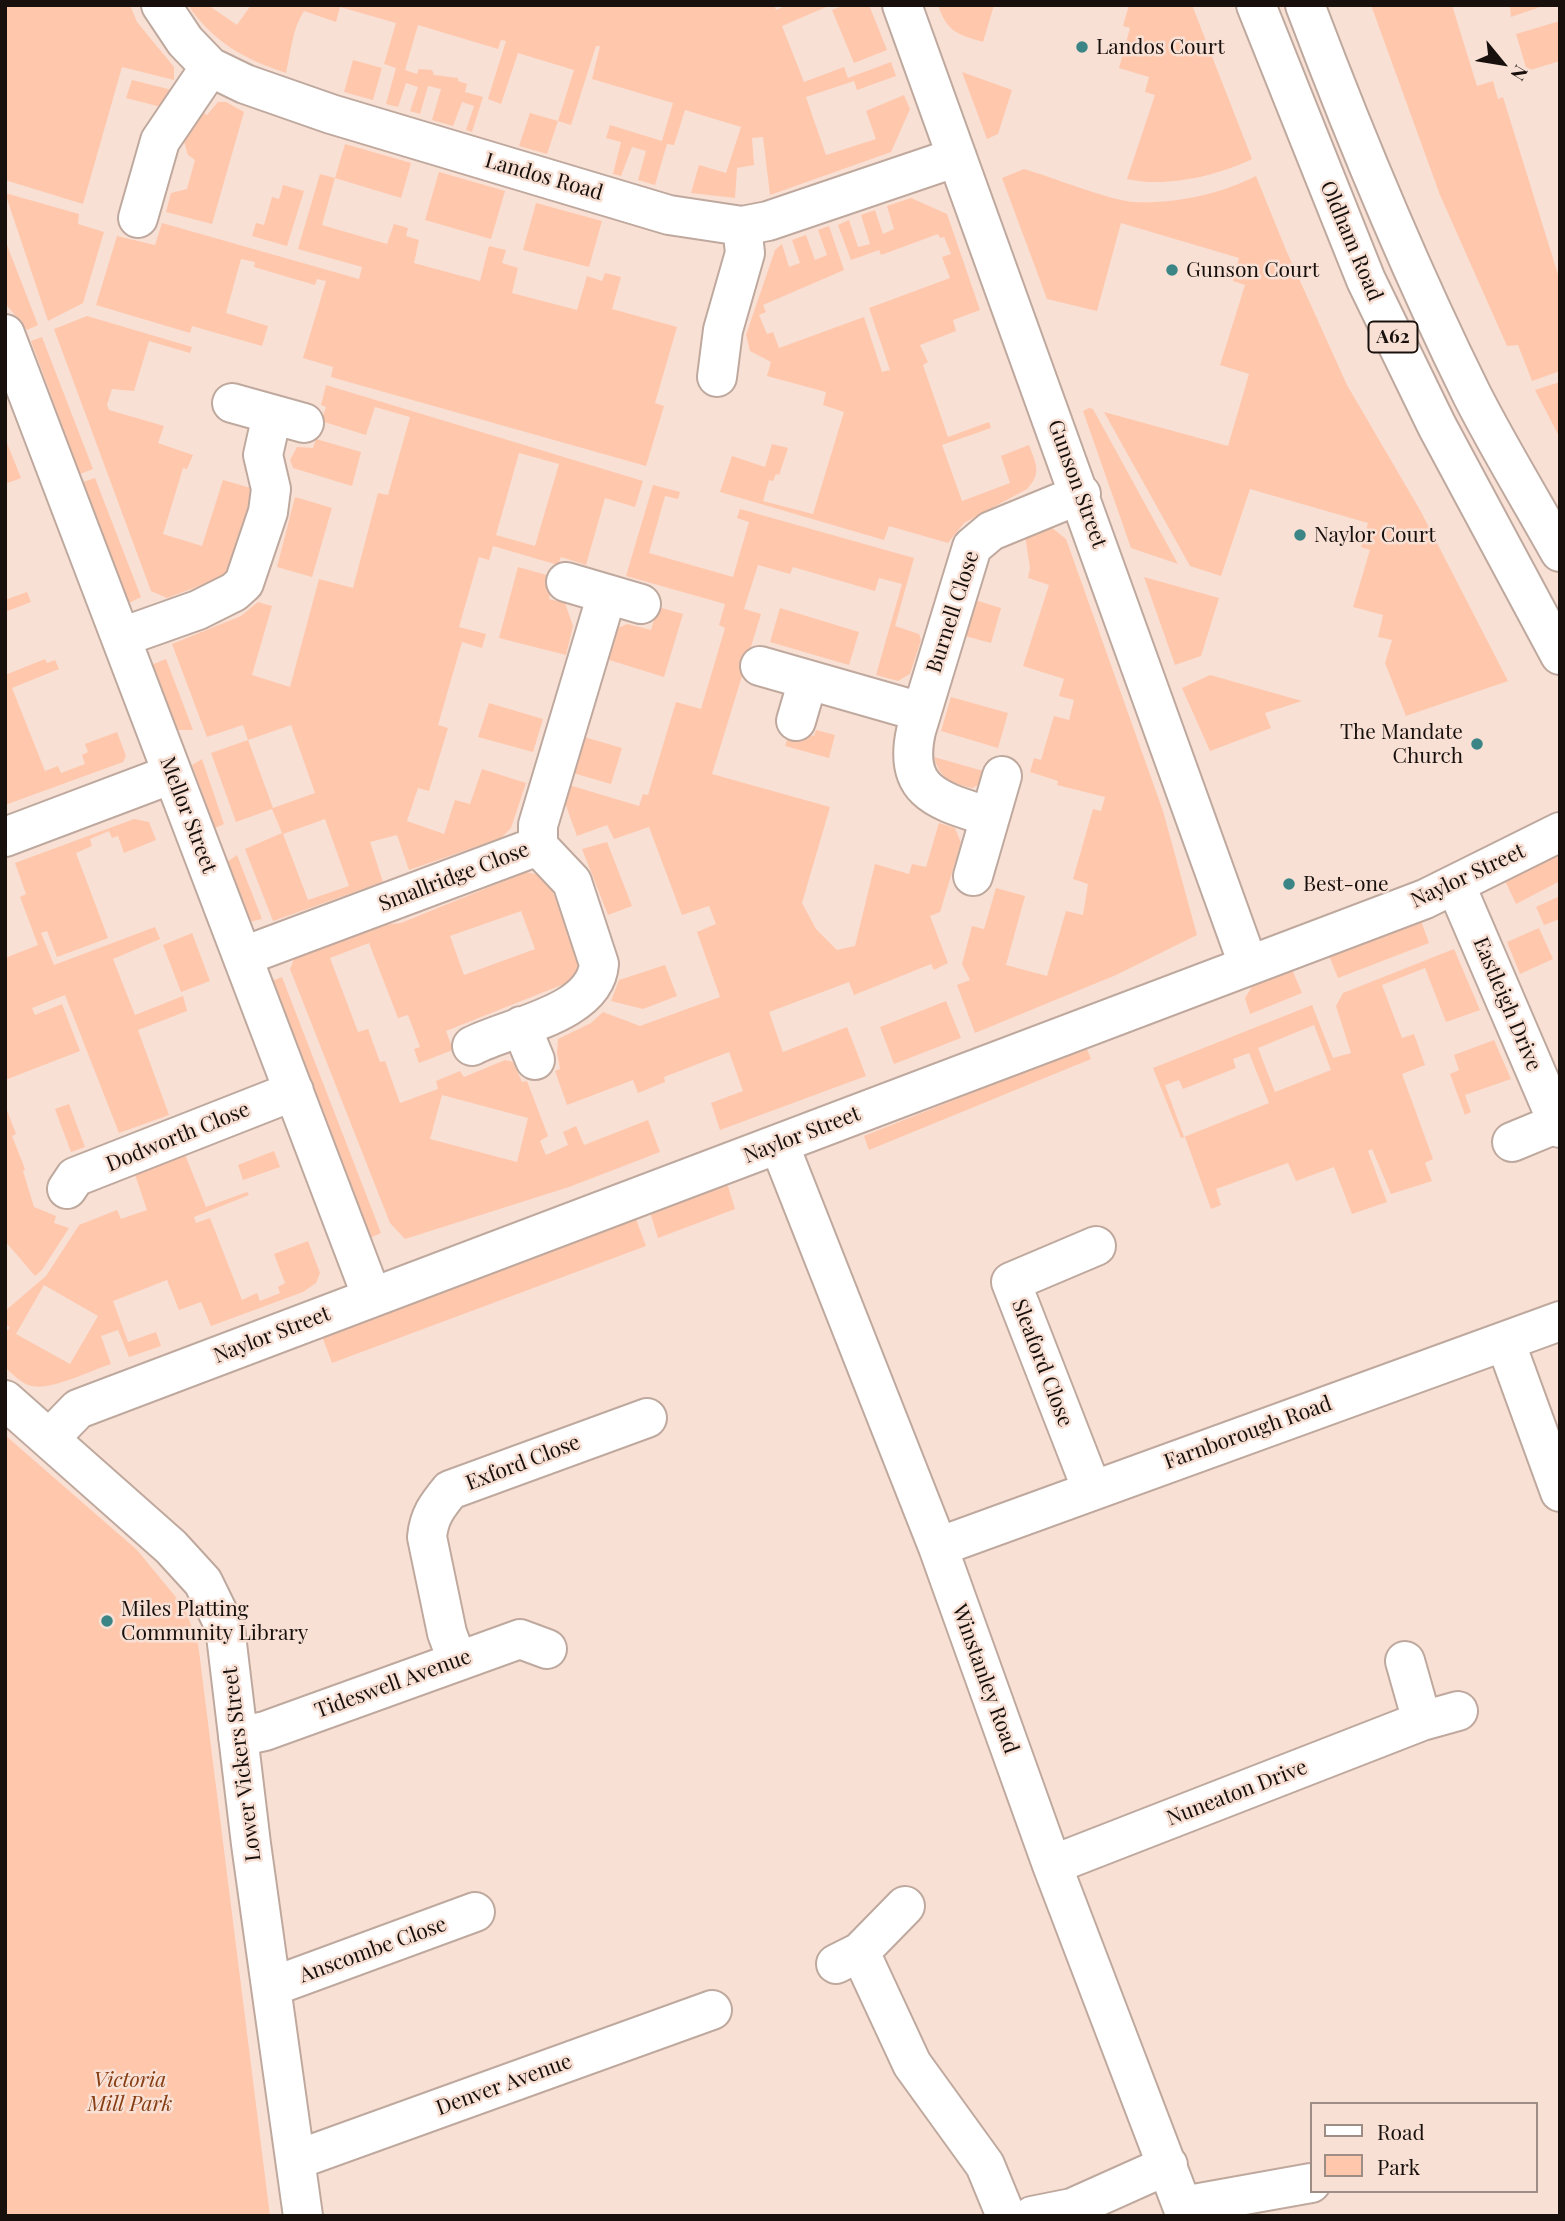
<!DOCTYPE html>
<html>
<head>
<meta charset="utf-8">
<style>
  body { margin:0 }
  #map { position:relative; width:1565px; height:2221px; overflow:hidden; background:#f8e0d5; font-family:"Playfair Display",serif }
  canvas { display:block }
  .frame { position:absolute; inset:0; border:7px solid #17100c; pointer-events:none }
  .legend { position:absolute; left:1310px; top:2102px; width:228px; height:91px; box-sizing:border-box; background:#f8e0d5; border:2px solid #9e8d85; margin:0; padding:9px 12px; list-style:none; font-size:21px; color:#17100c }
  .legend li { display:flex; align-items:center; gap:14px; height:35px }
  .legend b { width:35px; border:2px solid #9e8d85 }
  .north { position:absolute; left:1467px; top:28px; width:70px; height:70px; -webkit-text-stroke:5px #f8e0d5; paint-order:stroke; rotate:120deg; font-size:19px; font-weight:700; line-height:28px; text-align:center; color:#17100c }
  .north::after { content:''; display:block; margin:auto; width:24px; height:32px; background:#17100c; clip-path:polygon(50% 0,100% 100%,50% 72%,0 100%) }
</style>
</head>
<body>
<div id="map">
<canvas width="1565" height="2221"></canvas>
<div class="frame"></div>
<ul class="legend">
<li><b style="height:9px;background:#fff"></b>Road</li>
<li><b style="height:19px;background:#ffc7ac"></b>Park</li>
</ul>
<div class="north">N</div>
</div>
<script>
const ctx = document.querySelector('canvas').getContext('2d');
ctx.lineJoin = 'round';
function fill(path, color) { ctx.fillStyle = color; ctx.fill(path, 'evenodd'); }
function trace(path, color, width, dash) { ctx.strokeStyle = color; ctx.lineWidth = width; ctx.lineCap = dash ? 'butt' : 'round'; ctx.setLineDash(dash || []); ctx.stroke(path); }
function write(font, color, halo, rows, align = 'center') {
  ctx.font = font + ' "Playfair Display",serif'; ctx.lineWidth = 5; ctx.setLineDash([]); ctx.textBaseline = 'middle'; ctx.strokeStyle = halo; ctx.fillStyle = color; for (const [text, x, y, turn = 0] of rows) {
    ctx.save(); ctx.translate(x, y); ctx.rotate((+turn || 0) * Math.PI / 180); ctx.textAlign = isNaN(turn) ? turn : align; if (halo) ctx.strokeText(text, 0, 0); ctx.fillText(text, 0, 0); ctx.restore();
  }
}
const green = new Path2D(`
  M5,5H130L137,22L174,67V80L122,67L83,204L5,180Z
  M188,5H208L237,25L251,5H774L776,10L787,5H831L782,26L804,82L844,67L848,78L891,62L896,76L857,90L854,81L806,97L826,155L876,139L866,111L904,95L910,109L891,152L770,195L763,137L752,138L754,165L737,168L735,198L691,193L699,165L726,173L741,127L685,110L674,145L667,144L655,185L638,180L646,151L632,147L621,176L613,174L621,142L606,138L610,125L662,141L673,103L592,79L600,46H596L571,125L558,121L547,154L519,146L530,113L558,121L574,70L518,53L501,104L488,99L506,41L501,40L498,49L418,25L405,70L417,74L419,69L432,70L434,75L458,78V81L467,84L465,92L483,97L472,132L466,130L474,106L462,102L453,126L432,120L441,89L428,86L420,114L410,111L418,87L406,83L398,107L386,104L396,68L384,64L396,23L340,7L336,22L304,11C292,29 291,52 286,73C244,59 213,42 188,5Z
  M845,5H869L887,50L854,63L832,10Z
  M938,5H994L983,42C957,34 947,32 938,5Z
  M1129,5H1192L1252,159C1217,176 1165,188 1127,179L1155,95L1145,92L1149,77L1119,68L1130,28L1123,26Z
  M1371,5H1452L1477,86L1493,81L1498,99L1503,97L1560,281V371L1532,381L1518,345L1507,346L1440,195Z
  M1510,5H1546L1511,17Z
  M1560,21V61L1527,71L1516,34Z
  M353,60L382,68L373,100L344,92Z
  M962,72L1012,90L998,134L987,139Z
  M132,80L180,92L165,108L126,98Z
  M218,102H226L244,112L212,224L166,212L171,193L187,189L195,160L188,155L183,138L199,110L207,115Z
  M345,144L411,163L401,198L335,178L322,225L387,244L394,224L408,228L406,236L419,240L414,263L480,281L489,246L506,250L502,263L518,268L512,293L577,310L587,276L602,281L605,273L621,277L612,309L677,327L655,403L664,406L646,466L331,377L333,367L303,358L326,281L317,279L315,285L254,267L255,262L241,259L226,313L268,326L262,346L192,326L190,333L96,305L117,236L155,245L162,223L359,279L362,267L298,249L320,174L335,178Z
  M1024,169C1052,177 1108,200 1134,202C1175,204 1221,194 1256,176L1286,250L1347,385L1420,510L1508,681L1406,716L1385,663L1392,640L1378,637L1383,615L1353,607L1370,550L1361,547L1368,523L1250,489L1221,576L1190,566L1104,412L1228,446L1249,374L1220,365L1245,285L1233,281L1239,258L1121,223L1097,311L1047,299L1002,178Z
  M439,172L505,191L491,239L425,220Z
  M283,185L304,191L287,246L252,236L256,223L264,225L272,197L279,199Z
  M5,193L79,214L78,224L104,232L83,303L48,321Z
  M911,198L947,214L980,310L953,320L956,331L920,345L928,362L923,365L948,437L989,422L991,428L942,445L962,501L1010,483L1001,456L1029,445C1036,464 1042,473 1027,489L964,523L948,543L889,526L884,540L720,492L732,456L765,467L772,444L788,448L779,475L776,474L773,481L769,480L763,501L813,514L844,412L823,405L826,392L767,376L771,362L750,351L746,335L775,250L782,244L789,267L800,263L792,240L806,235L815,260L827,255L818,230L829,226L844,270L763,305L766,312L759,315L767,334L773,332L779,348L864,317L882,372L890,370L869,308L950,278L942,257L951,254L944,237L940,238L938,234L881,255L879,250L851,260L838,225L849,220L858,247L870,244L861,215L875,210L883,234L894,229L887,206Z
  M536,203L602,221L589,267L523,250Z
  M5,240L38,325L27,330L5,303Z
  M87,316L192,347L190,353L149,341L134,391L112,389L107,405L109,410L164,426L158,443L193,455L187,469L183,468L163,534L202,546L223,480L251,488L253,499L231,569L223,577L167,598L151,591L54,329Z
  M42,337L93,469L80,474L31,341Z
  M1560,382V438L1535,390Z
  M326,385L643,481L635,507L605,498L586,565L561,557L558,565L493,546L489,560L479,557L459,627L486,634L482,648L462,642L438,725L448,728L429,791L418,788L407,821L444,834L455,800L470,804L482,769L526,783L511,828L501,838L409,870L397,835L370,842L383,882L273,921L245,849L282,833L272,809L236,822L211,753L248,740L243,725L207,737L172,644L241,616L258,602L272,606L252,675L290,687L319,579L353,588L378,493L388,495L410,417L375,407L366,435L321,421L326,407L321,405ZM519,453L559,464L535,546L496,535ZM291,725L315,793L273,808L248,740ZM325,819L349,886L308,900L283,834Z
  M1089,408L1093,409L1178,564L1131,548L1083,411Z
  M5,438L21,478L5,484Z
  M316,439L361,452L352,486L293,468L290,460L297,447L313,448Z
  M95,478L141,597L129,603L83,482Z
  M653,485L680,492L678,499L665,496L649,553L733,577L749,522L737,518L740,509L914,558L895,626L919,634L921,640L910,674L898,681L876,675L902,584L879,578L875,591L793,567L790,574L758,565L744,609L761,614L712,774L830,807L802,903L816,929L837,950L855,946L875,864L909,874L912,864L926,867L939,823L955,828L961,843L940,912L930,916L948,963L934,970L931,964L854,995L849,982L769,1012L783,1052L847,1027L866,1076L720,1130L711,1103L743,1091L729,1052L664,1077L665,1082L638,1093L633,1080L567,1105L555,1071L560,1069L557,1053L558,1039L591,1023L603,1012L640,1026L720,997L697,932L716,924L709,906L682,915L649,827L614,839L607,825L577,836L565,803L569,785L639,806L643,794L648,795L676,702L701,709L725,628L719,625L725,604L626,576Z
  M295,497L332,508L312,577L277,567Z
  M1051,527L1066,539L1163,811L1197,935L1116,975L975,1033L957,985L970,980L962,964L972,926L984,929L996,888L1025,896L1006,965L1047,976L1066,911L1083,915L1088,884L1073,879L1093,809L1101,811L1105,797L1057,785L1058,781L1030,772L1034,758L1041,760L1054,716L1069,720L1074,700L1059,696L1064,679L1023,666L1049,585L1028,578L1030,568L1025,535Z
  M518,567L554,577L549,599L565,603L573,626L566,655L499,638Z
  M1144,577L1219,598L1201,656L1175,665Z
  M27,592L31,602L5,612V600Z
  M975,600L1001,608L991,643L965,636Z
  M658,607L683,614L664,677L606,659L618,628L627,624L651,630Z
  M780,608L859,632L849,665L770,642Z
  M45,659L47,663L55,660L59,669L12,688L45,771L58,766L61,773L85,764L82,755L88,752L85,744L117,732L126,756L123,762L5,805V675Z
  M166,659L193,730H178L151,665Z
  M1210,675L1302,701L1265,713L1271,728L1210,751L1182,688Z
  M951,697L1008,713L998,748L941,731Z
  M489,703L543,719L533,752L478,737Z
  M790,730L814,736L816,730L835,735L829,758L785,746Z
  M584,737L622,748L611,784L573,773Z
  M934,757L987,772L983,783L972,788C951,783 940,779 934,757Z
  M202,759L224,824L215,828L192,765Z
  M134,819L149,822L156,840L124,853L118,836L112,838L109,831L90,839L92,846L76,853L108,938L57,957L47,931L41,933L54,965L155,927L160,939L113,959L135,1015L183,996L187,1011L138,1030L169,1115L119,1133L65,995L32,1008L35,1015L62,1004L80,1051L5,1080V958L38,945L20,897L26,894L15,863Z
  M607,842L632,906L608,915L582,849Z
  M1560,853V881L1516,904L1505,881Z
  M237,855L262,919L249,922L227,862Z
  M526,872L544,876L550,884L581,967L574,980L446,1031L453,1050L419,1063L414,1049L420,1047L408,1015L398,1018L369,943L330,958L358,1032L368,1029L380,1062L385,1061L400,1103L438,1089L436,1081L460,1071L464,1077L505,1060L513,1062L522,1082L527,1081L548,1136L540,1141L546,1155L568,1145L563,1132L576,1126L584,1145L648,1120L660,1152L569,1187L405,1239L390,1223L290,969L294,959L383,925L401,923ZM521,911L535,949L464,975L450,936ZM442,1095L528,1118L517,1162L430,1139Z
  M1560,896V919L1544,925L1536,907Z
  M1420,918L1429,943L1338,978L1328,953Z
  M1539,928L1553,959L1520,974L1507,942Z
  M192,933L210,981L181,992L163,945Z
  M1454,949L1480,1010L1446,1022L1425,968L1382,985L1402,1038L1414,1034L1425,1065L1402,1074L1433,1159L1425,1163L1432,1181L1391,1194L1372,1149L1368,1151L1387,1202L1352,1214L1334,1167L1296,1181L1288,1163L1216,1189L1221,1205L1211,1209L1185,1137L1181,1138L1153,1068L1312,1005L1333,1058L1351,1053L1336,1006L1343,993ZM1314,1025L1331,1070L1275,1092L1258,1048ZM1249,1053L1269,1103L1184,1137L1165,1085L1179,1080L1183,1089L1236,1068L1233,1059Z
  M665,965L677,996L643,1009L611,1001L619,980Z
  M1291,967L1302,993L1250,1014L1245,998L1255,982Z
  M282,977L381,1233L370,1238L272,981Z
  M946,1001L961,1038L894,1064L880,1027Z
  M1494,1040L1511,1079L1465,1095L1471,1112L1465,1115L1450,1074L1459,1070L1454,1055Z
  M1086,1047L1091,1059L869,1150L864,1136Z
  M69,1104L85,1147L71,1152L55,1109Z
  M5,1105L16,1134L12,1136L25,1169L23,1171L34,1207L56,1216L54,1223L69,1228L42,1270L35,1276L5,1241Z
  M274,1151L280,1167L243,1180L238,1165Z
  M184,1152L206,1207L247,1192L249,1195L194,1217L196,1223L210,1218L242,1300L257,1293L260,1301L280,1293L278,1287L285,1283L274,1254L308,1241L320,1273L316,1283L303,1292L211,1326L201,1302L179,1310L167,1280L113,1301L128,1342L156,1332L161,1346L129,1357L118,1330L101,1336L111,1364C92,1370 50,1391 32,1386C22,1384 12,1374 5,1367V1332L10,1328L5,1323V1311L46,1276L79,1225L117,1210L121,1219L147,1210L134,1172ZM44,1285L98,1316L70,1364L16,1334Z
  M727,1183L735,1209L658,1238L650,1212Z
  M636,1219L646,1246L332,1363L322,1336Z
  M5,1435L137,1550L184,1607L198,1643L270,2216H5Z`);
const street = new Path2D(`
  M161,5L185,41L210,67L245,84L331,114L669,215L742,226L768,221L957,157
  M902,5L1248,964
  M138,218L160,141L210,67
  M5,334L372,1297
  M717,377L723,330L745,253L742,226
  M232,403L304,423
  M566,582L641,604
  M122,637L198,610L234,592L244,583L268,512L271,489L263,455L272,415
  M760,666L921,712
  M796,721L808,680
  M990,817C941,801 902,794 916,731L972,547L991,531L1081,494
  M5,837L172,774
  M973,876L1002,776
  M1456,886L1560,1128
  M244,956L538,846V825L607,594
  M521,1026L535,1060
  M472,1046C511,1026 595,1014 599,964L572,882L538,846
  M1512,1142L1558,1123
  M779,1144L938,1547L1052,1865L1186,2216
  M67,1189L75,1177L294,1091
  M1505,1341L1560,1492
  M5,1400L171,1547L203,1582L225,1627L251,1844L303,2216
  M49,1439L78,1409L1425,899L1560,832
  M1092,1490L1011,1282L1096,1246
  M938,1547L1560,1321
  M457,1660L447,1633L427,1537C429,1516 437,1506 450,1490L647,1418
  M1405,1661L1422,1721
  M238,1737L265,1731L520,1639L547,1649
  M1052,1865L1422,1721L1458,1711
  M860,1952L912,2064L985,2165L1006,2216
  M836,1964L860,1952L905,1906
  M271,1987L475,1912
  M296,2160L712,2010
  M1183,2206L1311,2183
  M1032,2216L1072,2208L1168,2165`);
const highway = new Path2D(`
  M1256,5L1366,280L1437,426L1560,655
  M1305,5C1355,137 1409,268 1472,395C1499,448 1531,500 1560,552`);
const markers = [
  [1082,47,7,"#3c8586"],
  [1172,270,7,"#3c8586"],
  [1300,535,7,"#3c8586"],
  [1477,744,7,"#3c8586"],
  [1289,884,7,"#3c8586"],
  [107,1621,7,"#3c8586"]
];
const shields = [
  [1393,337,49]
];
const shieldNames = [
  ["A62",1393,337]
];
const poiNames = [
  ["Landos Court",1096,47],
  ["Gunson Court",1186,270],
  ["Naylor Court",1314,535],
  ["The Mandate",1463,732,"right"],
  ["Church",1463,756,"right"],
  ["Best-one",1303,884],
  ["Miles Platting",121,1609],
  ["Community Library",121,1633]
];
const streetNames = [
  ["Landos Road",544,177,16],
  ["Oldham Road",1351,241,67],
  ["Gunson Street",1077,484,70],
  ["Burnell Close",953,612,-72],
  ["Mellor Street",188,815,69],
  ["Naylor Street",1468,876,-25],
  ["Smallridge Close",454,877,-21],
  ["Eastleigh Drive",1507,1004,67],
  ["Naylor Street",802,1135,-21],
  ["Dodworth Close",178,1137,-22],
  ["Naylor Street",272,1335,-21],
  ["Sleaford Close",1042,1363,69],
  ["Farnborough Road",1248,1433,-20],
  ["Exford Close",523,1463,-21],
  ["Winstanley Road",985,1679,70],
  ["Tideswell Avenue",393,1684,-20],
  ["Lower Vickers Street",242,1764,-97],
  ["Nuneaton Drive",1237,1793,-21],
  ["Anscombe Close",373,1950,-20],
  ["Denver Avenue",504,2085,-20]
];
const parkNames = [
  ["Victoria",130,2080],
  ["Mill Park",130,2104]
];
fill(green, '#ffc7ac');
trace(street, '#bfa99e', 42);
trace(highway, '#bfa99e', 42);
trace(street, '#fff', 38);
trace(highway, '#fff', 38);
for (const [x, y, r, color] of markers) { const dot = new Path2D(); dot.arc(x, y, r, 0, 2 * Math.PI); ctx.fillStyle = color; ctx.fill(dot); trace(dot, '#f8e0d5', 2.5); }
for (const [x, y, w] of shields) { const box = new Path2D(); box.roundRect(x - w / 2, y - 15.5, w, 31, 5); ctx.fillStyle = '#f8e0d5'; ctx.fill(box); trace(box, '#17100c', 2); }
write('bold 19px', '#17100c', null, shieldNames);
write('21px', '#17100c', '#f8e0d5', poiNames, 'left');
write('21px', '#17100c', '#f8e0d5', streetNames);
write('italic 21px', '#863d13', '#f8e0d5', parkNames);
</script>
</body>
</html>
